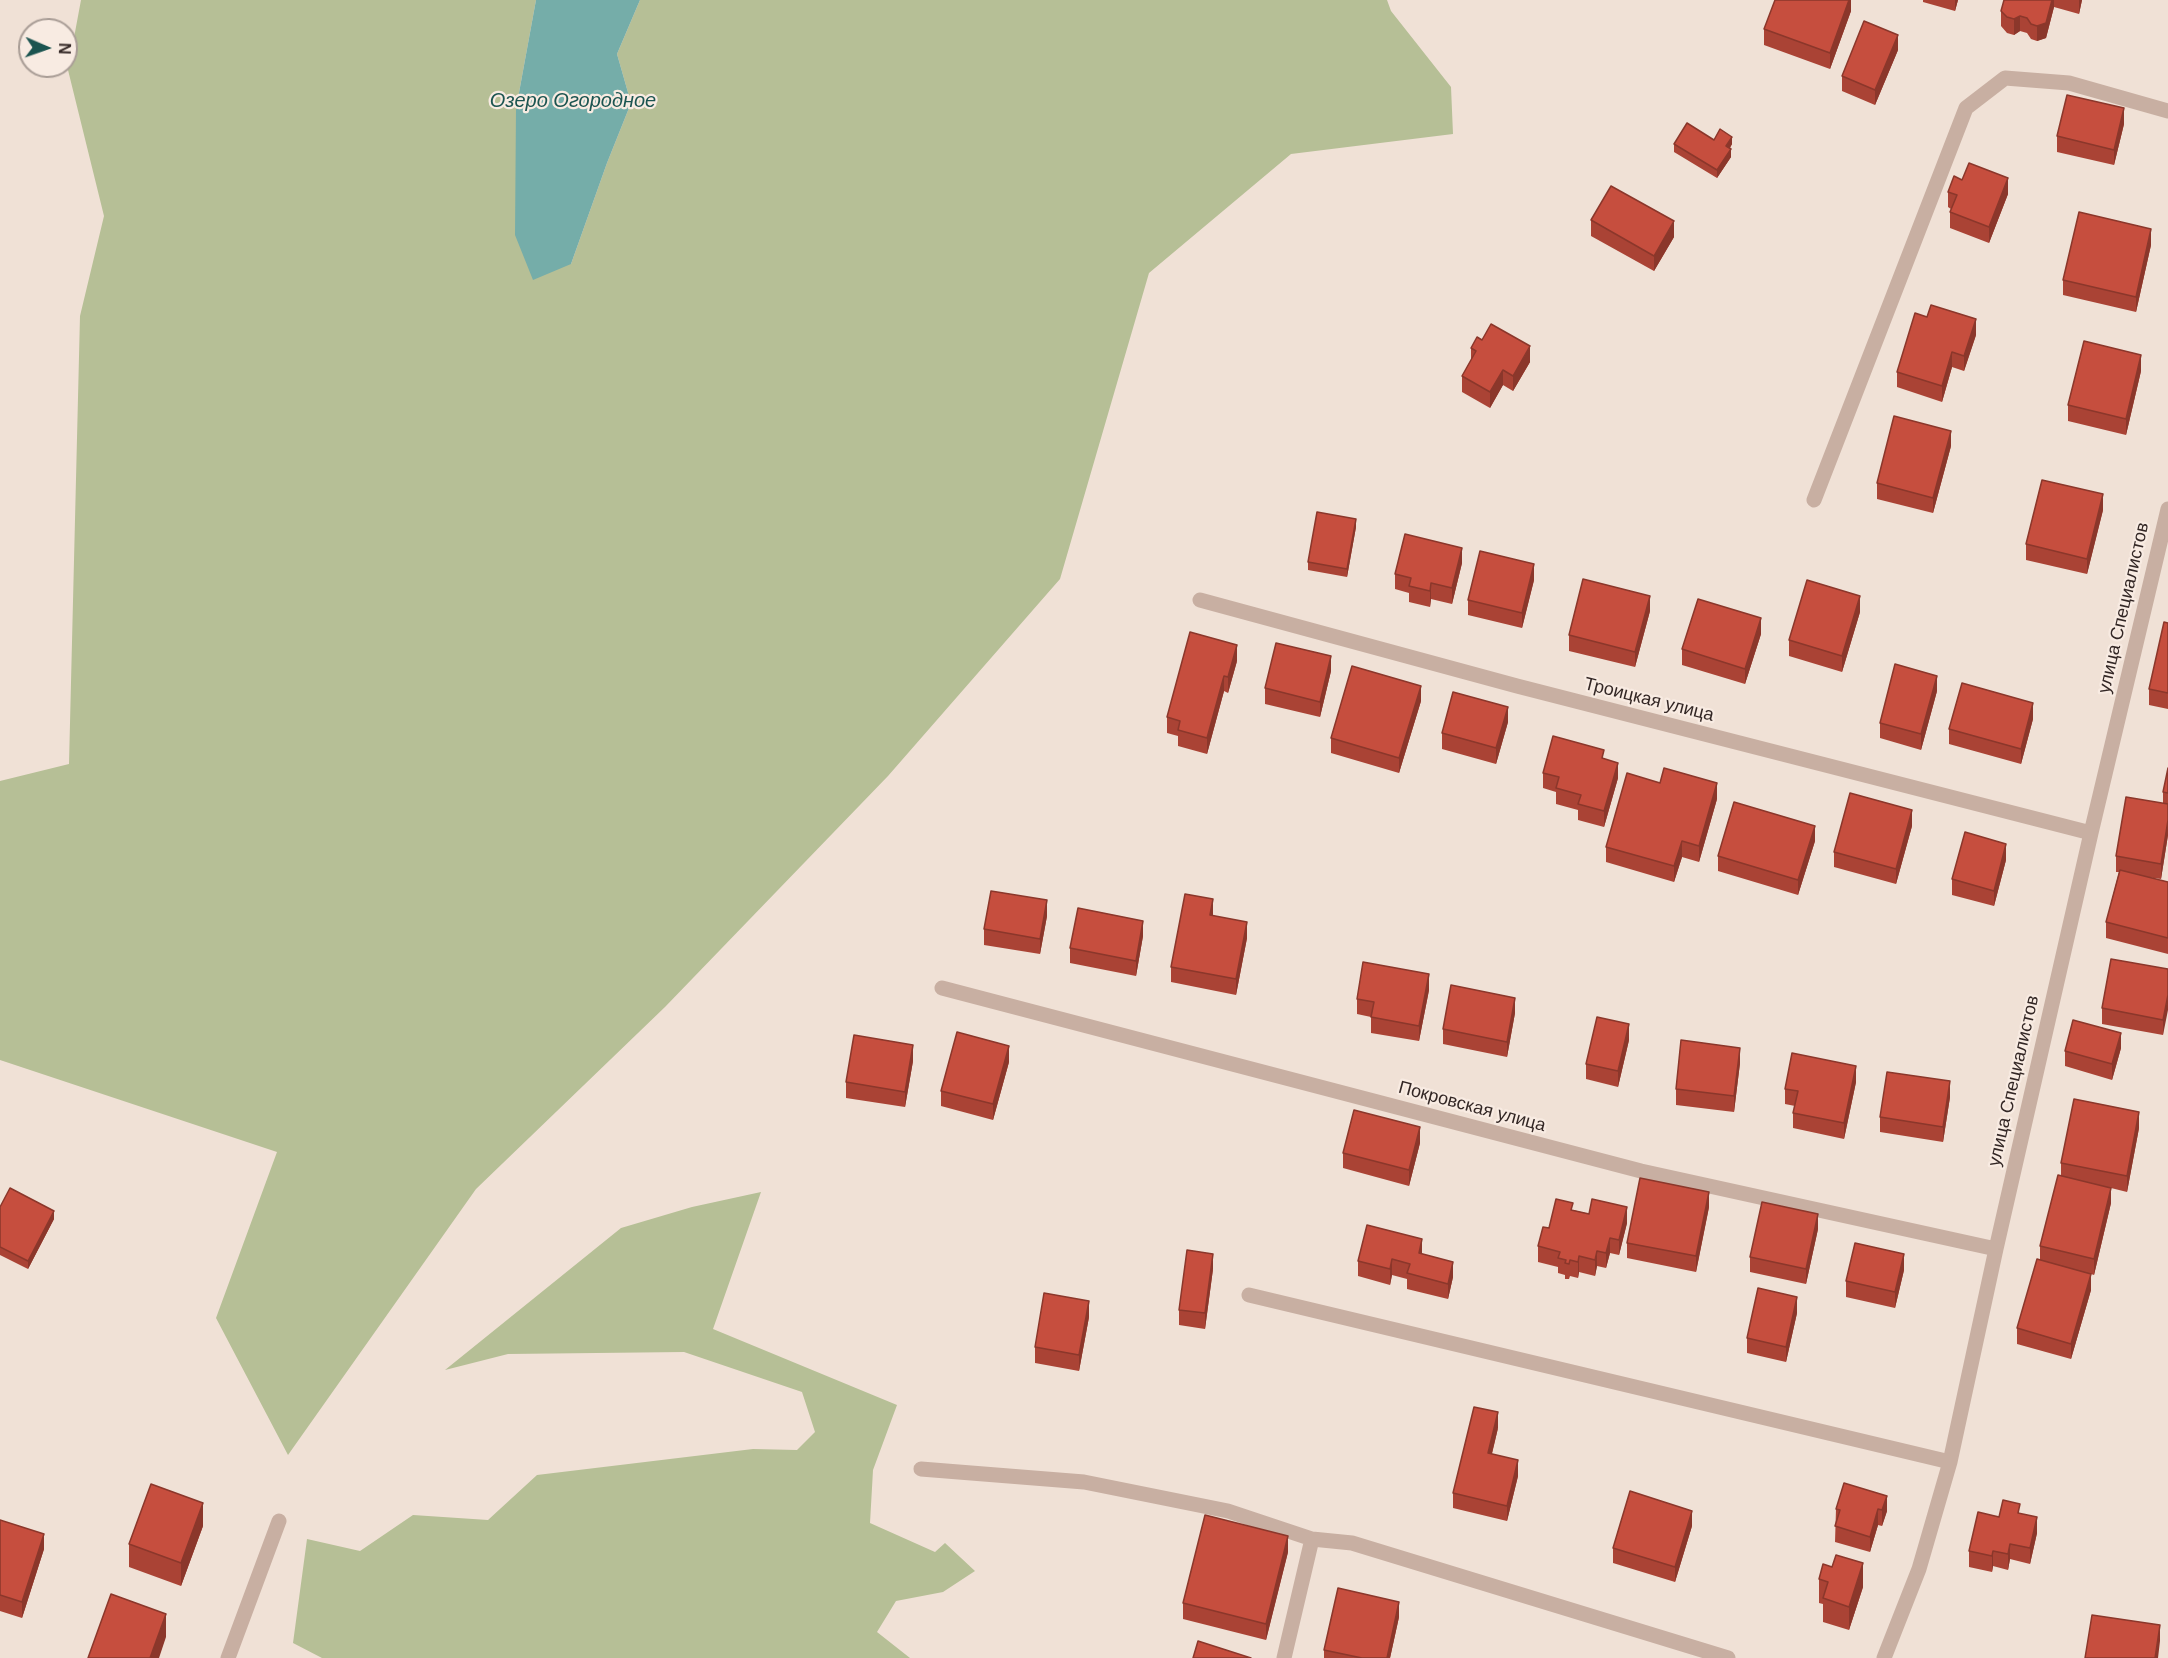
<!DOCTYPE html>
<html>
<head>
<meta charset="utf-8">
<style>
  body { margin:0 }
  #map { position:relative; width:2168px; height:1658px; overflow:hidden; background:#f0e1d6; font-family:Helvetica,sans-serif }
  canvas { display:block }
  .north { position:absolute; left:18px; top:18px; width:60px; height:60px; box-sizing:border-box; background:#f8ebe2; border:2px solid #a99d96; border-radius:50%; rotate:92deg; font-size:16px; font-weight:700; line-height:24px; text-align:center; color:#332725 }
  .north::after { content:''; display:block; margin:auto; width:21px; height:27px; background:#1b5450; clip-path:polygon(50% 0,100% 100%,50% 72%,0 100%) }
</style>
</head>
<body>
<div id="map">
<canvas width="2168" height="1658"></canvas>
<div class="north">N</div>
</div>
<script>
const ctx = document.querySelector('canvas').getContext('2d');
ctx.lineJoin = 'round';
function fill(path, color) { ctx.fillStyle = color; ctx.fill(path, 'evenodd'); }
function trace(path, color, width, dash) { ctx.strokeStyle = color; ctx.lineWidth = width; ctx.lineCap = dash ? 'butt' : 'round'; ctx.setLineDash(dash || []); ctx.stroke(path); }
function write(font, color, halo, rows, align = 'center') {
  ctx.font = font + ' Helvetica,sans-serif'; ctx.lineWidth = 4.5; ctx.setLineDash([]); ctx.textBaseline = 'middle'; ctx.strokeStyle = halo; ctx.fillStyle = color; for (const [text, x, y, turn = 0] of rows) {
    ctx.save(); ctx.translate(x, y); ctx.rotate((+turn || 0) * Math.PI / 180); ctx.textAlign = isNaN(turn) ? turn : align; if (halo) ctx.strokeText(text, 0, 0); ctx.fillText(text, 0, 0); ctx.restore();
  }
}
const green = new Path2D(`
  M81,0H536L516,109L571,264L607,163L631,103L617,54L640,0H1387L1391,11L1451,87L1453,134L1291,154L1149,273L1060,579L888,776L665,1007L476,1189L288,1455L216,1318L277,1152L0,1060V781L69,764L80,316L104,216L68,70Z
  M761,1192L713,1329L897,1405L873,1470L870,1523L935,1552L945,1543L975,1571L943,1592L896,1601L877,1632L910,1658H322L293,1643L307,1539L360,1551L413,1515L488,1520L537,1475L753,1449L797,1450L815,1432L802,1392L684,1352L508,1354L445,1370L621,1228L692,1207Z`);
const water = new Path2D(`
  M536,0H640L617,54L631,103L607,163L571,264L533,280L515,235L516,109Z`);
const minor = new Path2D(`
  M1814,500L1966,108L2005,78L2069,83L2168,111
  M1200,600L1517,686L2091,833
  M942,988L1641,1171L1996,1249
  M1249,1295L1950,1462
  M921,1469L1084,1482L1228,1511L1312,1539L1352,1543L1728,1658
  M228,1658L279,1521
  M1284,1658L1312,1539
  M1884,1658L1919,1569L1950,1462L1996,1249L2091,833L2168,509`);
const wall = new Path2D(`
  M1851,0V11L1830,69L1764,45V29L1798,1Z
  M1923,0H1958L1955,11L1923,2Z
  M2004,0H2082L2079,14L2054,7L2046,38L2037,41L2031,39L2027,33L2020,31L2014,35L2007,33L2001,26V11Z
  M1898,50L1875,105L1842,91V76Z
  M2124,124L2114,165L2057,152V136Z
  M1714,140L1732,144L1730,148L1731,157L1717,178L1674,152V144Z
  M1962,180L2008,194L1989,243L1950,228V212L1951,209L1948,207V192Z
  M1591,220L1674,237L1654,271L1591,236Z
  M2151,245L2136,312L2063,295V280Z
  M1976,335L1964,371L1952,367L1942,402L1897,387V372Z
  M1482,340L1530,362L1513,391L1503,385L1490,408L1462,392V376L1471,360V348Z
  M2141,371L2126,435L2068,421V405Z
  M1951,446L1933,513L1877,499V483Z
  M2103,510L2087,574L2026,560V544Z
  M1356,527L1347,577L1308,570V562Z
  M1462,563L1452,604L1431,599L1430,607L1409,602V593L1395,589V574Z
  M1534,580L1522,628L1468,615V600Z
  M1650,611L1635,667L1569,651V635Z
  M1860,612L1842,672L1789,656V640Z
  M2168,623V709L2149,705V689Z
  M1761,634L1745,684L1682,665V649Z
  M1237,661L1228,693L1224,691L1207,754L1178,746V736L1167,733V717Z
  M1331,671L1320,717L1265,704V688Z
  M1937,691L1921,750L1880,738V723Z
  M1421,701L1399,773L1331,753V738Z
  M2033,719L2021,764L1949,744V729Z
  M1508,722L1496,764L1442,749V733Z
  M1604,759L1618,778L1604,827L1578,820V810L1556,804V792L1543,788V773Z
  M2168,768V835L2161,879L2146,877L2168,882V954L2106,938V922L2119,872H2116V856L2163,803V792Z
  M1717,799L1699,862L1682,857L1674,882L1606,862V847Z
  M1912,826L1896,884L1834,867V852Z
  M1815,841L1798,895L1718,871V856Z
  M2006,860L1994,906L1952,895V879Z
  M1047,916L1040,954L984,945V929Z
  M1213,916L1247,938L1236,995L1171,982V967Z
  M1143,936L1136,976L1070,963V948Z
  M2168,969L2163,1035L2102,1024V1008Z
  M1429,990L1419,1041L1371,1033V1017L1357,1014V999Z
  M1515,1013L1507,1057L1443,1044V1029Z
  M1629,1040L1618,1087L1586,1079V1064Z
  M2121,1048L2112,1080L2065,1066V1051Z
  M913,1061L905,1107L846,1098V1082Z
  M1009,1062L993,1120L941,1106V1091Z
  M1740,1063L1734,1112L1676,1105V1089Z
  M1856,1082L1844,1139L1793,1128V1113L1795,1106L1785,1104V1089Z
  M1950,1097L1943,1142L1880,1132V1117Z
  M2139,1128L2127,1192L2111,1188V1203L2094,1275L2091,1274V1290L2071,1359L2017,1344V1328L2040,1259V1246L2061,1175V1163Z
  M1420,1143L1409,1186L1343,1168V1153Z
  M0,1207L54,1219L28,1269L0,1255Z
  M1709,1207L1696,1272L1627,1258V1243Z
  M1573,1210L1627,1223L1619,1255L1610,1253L1606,1268L1597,1266L1595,1276L1579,1272L1578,1278L1570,1276L1569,1279H1565V1275L1558,1273V1267L1538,1262V1246L1549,1228Z
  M1818,1229L1806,1284L1750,1272V1257Z
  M1422,1254L1453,1277L1448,1299L1407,1289V1279L1392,1275L1390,1285L1358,1276V1261Z
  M1213,1269L1205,1329L1179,1325V1310Z
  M1904,1270L1895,1308L1846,1297V1281Z
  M1797,1313L1786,1362L1747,1353V1338Z
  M1089,1317L1079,1371L1035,1363V1347Z
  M1498,1428L1492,1454L1518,1476L1507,1521L1453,1508V1493Z
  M1844,1483L1887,1511L1882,1526L1878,1525L1870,1552L1835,1542L1836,1509Z
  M2020,1514L2037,1533L2030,1564L2010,1559L2008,1570L1993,1566L1992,1572L1969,1567V1551L1999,1517Z
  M0,1520L44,1549L22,1618L0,1611Z
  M203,1526L181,1586L129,1567V1544Z
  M1692,1526L1675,1582L1613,1563V1548Z
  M1288,1552L1266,1640L1183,1619V1603Z
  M1832,1567L1863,1587L1849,1630L1823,1622V1604L1819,1603V1579Z
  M1399,1617L1390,1658H1324V1650Z`);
const shadedWall = new Path2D(`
  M1849,0H1851V11L1830,69V53Z
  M1955,0H1958L1955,11Z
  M2052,0H2054V7L2046,38L2037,41V26Z
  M2079,0H2082L2079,14Z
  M2020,16V31L2014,35V19Z
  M1898,35V50L1875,105V90Z
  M2124,108V124L2114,165V150Z
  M1732,137V144L1726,154V146Z
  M1731,149V157L1717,178V170Z
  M2008,178V194L1989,243V227Z
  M1674,221V237L1654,271V256Z
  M2151,229V245L2136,312V297Z
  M1976,319V335L1964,371V356Z
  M1530,346V362L1513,391V376Z
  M1952,352V367L1942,402V386Z
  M2141,355V371L2126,435V419Z
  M1503,370V385L1490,408V392Z
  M1951,431V446L1933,513V498Z
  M2103,494V510L2087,574V559Z
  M1356,519V527L1347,577V569Z
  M1462,548V563L1452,604V588Z
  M1534,564V580L1522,628V613Z
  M1431,583V599L1430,607V591Z
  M1650,596V611L1635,667V652Z
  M1860,596V612L1842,672V656Z
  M1761,618V634L1745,684V669Z
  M1237,645V661L1228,693V677Z
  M1331,656V671L1320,717V702Z
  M1224,676V691L1207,754V738Z
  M1937,676V691L1921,750V734Z
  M1421,686V701L1399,773V758Z
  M2033,703V719L2021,764V749Z
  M1508,707V722L1496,764V748Z
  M1618,763V778L1604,827V811Z
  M1717,783V799L1699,862V846Z
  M1912,810V826L1896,884V869Z
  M2168,820V835L2161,879V864Z
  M1815,826V841L1798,895V880Z
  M1682,841V857L1674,882V866Z
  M2006,844V860L1994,906V891Z
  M1213,899V915L1210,931V915Z
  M1047,900V916L1040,954V939Z
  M1143,921V936L1136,976V961Z
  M1247,922V938L1236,995V979Z
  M1429,974V990L1419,1041V1026Z
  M2168,995V1010L2163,1035V1020Z
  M1515,998V1013L1507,1057V1042Z
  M1629,1024V1040L1618,1087V1071Z
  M2121,1033V1048L2112,1080V1064Z
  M913,1045V1061L905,1107V1092Z
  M1009,1046V1062L993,1120V1104Z
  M1740,1048V1063L1734,1112V1096Z
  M1856,1066V1082L1844,1139V1123Z
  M1950,1081V1097L1943,1142V1127Z
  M2139,1112V1128L2127,1192V1176Z
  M1420,1127V1143L1409,1186V1170Z
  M2111,1188V1203L2094,1275V1259Z
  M1709,1192V1207L1696,1272V1256Z
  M1627,1207V1223L1619,1255V1240Z
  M54,1211V1219L28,1269V1261Z
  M1818,1214V1229L1806,1284V1269Z
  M1610,1238V1253L1606,1268V1253Z
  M1422,1239V1255L1419,1253Z
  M1597,1251V1266L1595,1276V1260Z
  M1213,1254V1269L1205,1329V1313Z
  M1904,1254V1270L1895,1308V1292Z
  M1579,1256V1272L1578,1278V1262Z
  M1392,1259V1275L1390,1285V1269Z
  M1453,1262V1277L1448,1299V1284Z
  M2091,1274V1290L2071,1359V1344Z
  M1797,1297V1313L1786,1362V1347Z
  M1089,1301V1317L1079,1371V1355Z
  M1498,1412V1428L1488,1469V1453Z
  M1518,1460V1476L1507,1521V1506Z
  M1887,1496V1511L1882,1526V1510Z
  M203,1503V1526L181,1586V1563Z
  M1878,1509V1525L1870,1552V1537Z
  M1692,1511V1526L1675,1582V1567Z
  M2037,1517V1533L2030,1564V1548Z
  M44,1534V1549L22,1618V1602Z
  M1288,1536V1552L1266,1640V1624Z
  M2010,1544V1559L2008,1570V1554Z
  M1993,1551V1566L1992,1572V1556Z
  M1863,1563V1587L1849,1630V1607Z
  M1399,1602V1617L1390,1658H1387Z
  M166,1614V1637L159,1658H150Z
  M2160,1625V1641L2158,1658H2155Z`);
const building = new Path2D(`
  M1775,0H1849L1830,53L1764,29Z
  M2004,0H2052L2046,23L2037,26L2031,24L2027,18L2020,16L2014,19L2007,17L2001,11Z
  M1864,21L1898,35L1875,90L1842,76Z
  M2067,95L2124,108L2114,150L2057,136Z
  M1687,123L1714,140L1720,129L1732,137L1726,146L1731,149L1717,170L1674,144Z
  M1969,163L2008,178L1989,227L1950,212L1957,195L1948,192L1954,176L1962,180Z
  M1611,186L1674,221L1654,256L1591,220Z
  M2079,212L2151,229L2136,297L2063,280Z
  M1931,305L1976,319L1964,356L1952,352L1942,386L1897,372L1915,313L1927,317Z
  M1491,324L1530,346L1513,376L1503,370L1490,392L1462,376L1476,351L1471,348L1477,337L1482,340Z
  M2084,341L2141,355L2126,419L2068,405Z
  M1894,416L1951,431L1933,498L1877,483Z
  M2042,480L2103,494L2087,559L2026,544Z
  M1317,512L1356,519L1347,569L1308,562Z
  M1405,534L1462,548L1452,588L1431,583L1430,591L1409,586L1411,578L1395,574Z
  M1480,551L1534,564L1522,613L1468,600Z
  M1583,579L1650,596L1635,652L1569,635Z
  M1807,580L1860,596L1842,656L1789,640Z
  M1698,599L1761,618L1745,669L1682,649Z
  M2164,622L2168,623V693L2149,689Z
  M1190,632L1237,645L1228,677L1224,676L1207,738L1178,730L1180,721L1167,717Z
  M1276,643L1331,656L1320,702L1265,688Z
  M1895,664L1937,676L1921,734L1880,723Z
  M1352,666L1421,686L1399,758L1331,738Z
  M1962,683L2033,703L2021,749L1949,729Z
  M1453,692L1508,707L1496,748L1442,733Z
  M1553,736L1604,750L1602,758L1618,763L1604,811L1578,804L1581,795L1556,788L1559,777L1543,773Z
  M1664,768L1717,783L1699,846L1682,841L1674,866L1606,847L1627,773L1660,783Z
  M2168,768V793L2163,792Z
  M1850,793L1912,810L1896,869L1834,852Z
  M2126,797L2168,804V820L2161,864L2116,856Z
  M1734,802L1815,826L1798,880L1718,856Z
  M1965,832L2006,844L1994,891L1952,879Z
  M2120,870L2168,882V938L2106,922Z
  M991,891L1047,900L1040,939L984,929Z
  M1185,894L1213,899L1210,915L1247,922L1236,979L1171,967Z
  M1078,908L1143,921L1136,961L1070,948Z
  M2111,959L2168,969V995L2163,1020L2102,1008Z
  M1363,962L1429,974L1419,1026L1371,1017L1374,1002L1357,999Z
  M1451,985L1515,998L1507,1042L1443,1029Z
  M1597,1017L1629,1024L1618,1071L1586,1064Z
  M2073,1020L2121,1033L2112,1064L2065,1051Z
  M957,1032L1009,1046L993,1104L941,1091Z
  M854,1035L913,1045L905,1092L846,1082Z
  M1681,1040L1740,1048L1734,1096L1676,1089Z
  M1792,1053L1856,1066L1844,1123L1793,1113L1798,1091L1785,1089Z
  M1887,1072L1950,1081L1943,1127L1880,1117Z
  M2074,1099L2139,1112L2127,1176L2061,1163Z
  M1354,1110L1420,1127L1409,1170L1343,1153Z
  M2058,1175L2111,1188L2094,1259L2040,1246Z
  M1640,1178L1709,1192L1696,1256L1627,1243Z
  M10,1188L54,1211L28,1261L0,1247V1207Z
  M1556,1199L1573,1203L1571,1210L1589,1214L1592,1199L1627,1207L1619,1240L1610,1238L1606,1253L1597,1251L1595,1260L1579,1256L1578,1262L1570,1260L1569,1264L1565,1263L1566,1260L1558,1258L1560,1252L1538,1246L1543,1227L1549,1228Z
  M1762,1202L1818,1214L1806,1269L1750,1257Z
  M1367,1225L1422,1239L1419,1253L1453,1262L1448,1284L1407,1273L1410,1264L1392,1259L1390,1269L1358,1261Z
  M1855,1243L1904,1254L1895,1292L1846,1281Z
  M1187,1250L1213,1254L1205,1313L1179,1310Z
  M2037,1259L2091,1274L2071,1344L2017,1328Z
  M1758,1288L1797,1297L1786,1347L1747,1338Z
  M1044,1293L1089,1301L1079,1355L1035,1347Z
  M1474,1407L1498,1412L1488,1453L1518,1460L1507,1506L1453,1493Z
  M1844,1483L1887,1496L1882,1510L1878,1509L1870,1537L1835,1526L1840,1510L1836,1509Z
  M151,1484L203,1503L181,1563L129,1544Z
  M1630,1491L1692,1511L1675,1567L1613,1548Z
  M2003,1500L2020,1504L2018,1513L2037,1517L2030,1548L2010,1544L2008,1554L1993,1551L1992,1556L1969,1551L1978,1512L1999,1517Z
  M1205,1515L1288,1536L1266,1624L1183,1603Z
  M0,1520L44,1534L22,1602L0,1595Z
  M1836,1555L1863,1563L1849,1607L1823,1598L1828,1582L1819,1579L1823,1564L1832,1567Z
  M1338,1588L1399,1602L1387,1658H1362L1324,1650Z
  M111,1594L166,1614L150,1658H88Z
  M2092,1615L2160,1625L2155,1658H2085Z
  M1198,1641L1251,1658H1193Z`);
const streetNames = [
  ["улица Специалистов",2124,608,-77],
  ["Троицкая улица",1649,700,14],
  ["улица Специалистов",2014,1081,-77],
  ["Покровская улица",1472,1107,15]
];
const waterNames = [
  ["Озеро Огородное",573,101]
];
fill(green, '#b6bf96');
fill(water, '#75ada9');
trace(minor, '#c8afa2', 15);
fill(wall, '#aa4335');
fill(shadedWall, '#8b372b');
fill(building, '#c64e3e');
trace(building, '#8b372b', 1.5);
write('18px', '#332725', '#f8ebe2', streetNames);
write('italic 20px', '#1b5450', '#f8ebe2', waterNames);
</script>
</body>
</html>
